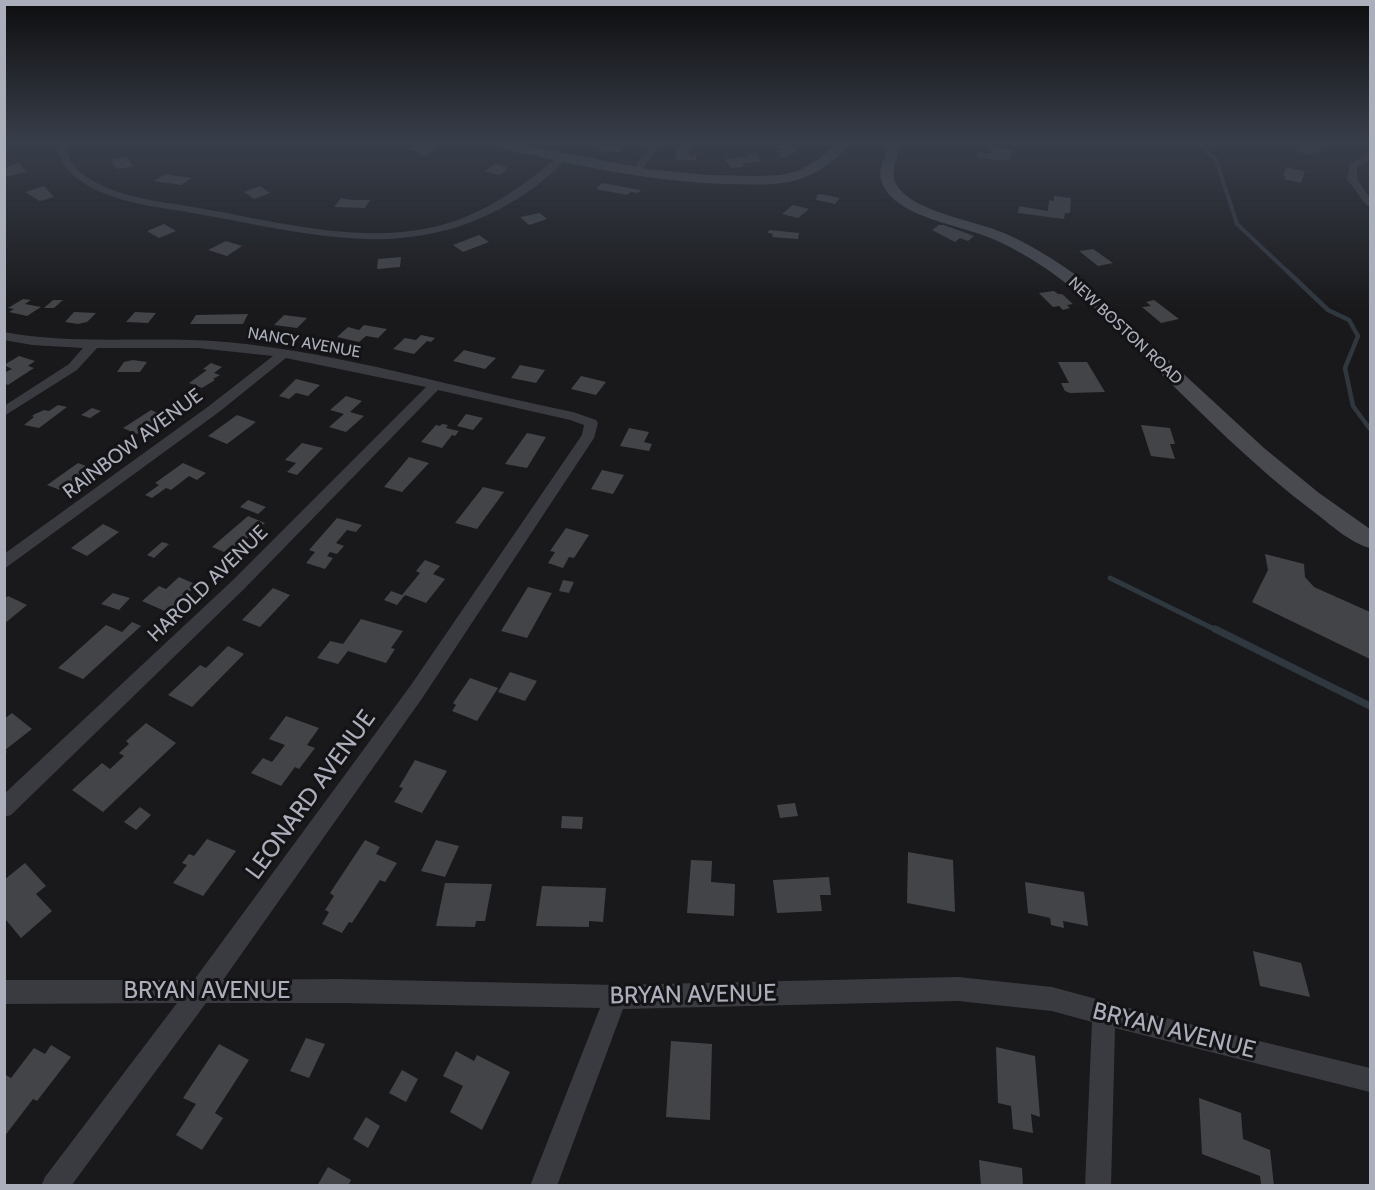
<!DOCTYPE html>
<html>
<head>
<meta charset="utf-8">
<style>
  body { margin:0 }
  #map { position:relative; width:1375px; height:1190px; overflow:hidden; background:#19191b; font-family:Cabin,sans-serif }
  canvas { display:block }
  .frame { position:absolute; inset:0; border:6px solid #abafbb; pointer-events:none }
</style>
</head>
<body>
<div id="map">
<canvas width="1375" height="1190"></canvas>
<div class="frame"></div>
</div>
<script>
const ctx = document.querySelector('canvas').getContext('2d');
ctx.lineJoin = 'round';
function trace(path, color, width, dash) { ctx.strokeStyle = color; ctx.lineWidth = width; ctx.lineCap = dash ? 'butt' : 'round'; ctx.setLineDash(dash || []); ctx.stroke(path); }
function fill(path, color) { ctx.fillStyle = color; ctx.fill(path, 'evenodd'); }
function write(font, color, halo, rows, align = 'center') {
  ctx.font = font + ' Cabin,sans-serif'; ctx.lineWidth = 6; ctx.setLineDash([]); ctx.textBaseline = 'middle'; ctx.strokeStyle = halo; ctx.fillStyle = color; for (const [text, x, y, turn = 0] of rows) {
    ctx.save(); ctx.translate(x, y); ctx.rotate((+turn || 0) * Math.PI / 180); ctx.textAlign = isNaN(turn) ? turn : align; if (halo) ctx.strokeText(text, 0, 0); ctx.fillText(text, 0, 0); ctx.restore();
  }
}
const streamFar3 = new Path2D(`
  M1200,144L1216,160L1237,224L1288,272`);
const streamFar2 = new Path2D(`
  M1287,271L1328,310L1349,320L1358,336L1345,368L1353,406L1370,429`);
const streamFar1 = new Path2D(`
  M1110,578L1218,631`);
const stream = new Path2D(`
  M1215,629L1370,706`);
const building = new Path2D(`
  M416,144H423L439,147L426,156L417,154L420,152L408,149Z
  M781,144L799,150L784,158L778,156L782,154L777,152L782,149L775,147Z
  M1301,144H1315L1322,146L1318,153L1314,152L1312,155L1296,151Z
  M677,145H693L689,155H697L696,160H675Z
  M600,146H622L620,152L598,151Z
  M991,147L1012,150L1010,161L977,158L978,152L989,154Z
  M756,153L762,161L742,164L744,167L731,168L725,159L750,157L748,154Z
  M126,156L133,166L118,169L114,166L111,159Z
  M19,163L27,172L4,177V170L7,169L5,167Z
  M495,164L507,167L505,169L507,170L499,175L485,171Z
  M1286,167L1305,171L1301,183L1284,179L1285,176L1283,175Z
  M165,174L192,178L181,185L154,181Z
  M602,183L641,190L638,193L631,192L627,195L596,189Z
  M44,186L54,197L40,201L25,192Z
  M260,186L270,193L254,199L244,192Z
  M821,194L840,198L835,204L816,200L817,195Z
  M1054,196L1071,198L1070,213H1065L1064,219L1018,213L1019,206L1048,211L1049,200L1054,201Z
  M341,198L351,200H370L365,208L334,207Z
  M793,205L809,209L798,218L782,214Z
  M540,213L547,219L529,225L520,217Z
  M164,224L176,231L159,238L147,231Z
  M939,225H944L974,236L968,241L960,238L955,242L932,230Z
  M769,230L799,233L798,239L772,237L773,234L768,233Z
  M479,235L489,242L463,252L453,245Z
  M226,241L242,246L227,256L208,250Z
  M1093,249L1113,263L1098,266L1079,251Z
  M401,257L400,267L377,269L378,259Z
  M1054,291L1058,294H1062L1073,304L1067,305L1070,308L1063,310L1059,306L1053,307L1039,293Z
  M23,299L31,300L25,304L41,307L27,316L9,312L14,309L8,308Z
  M53,300H63L54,308H44Z
  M1154,300L1179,319L1161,323L1142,307L1151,306L1146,302Z
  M74,312L96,313L87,322L78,324L65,322Z
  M135,312L156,313L148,323L126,322Z
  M248,314L243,324H190L196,315Z
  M284,315L307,318L297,328L274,325Z
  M364,325L387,329L378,338L366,336L359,342L337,337L348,327L359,330Z
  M421,335L435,338L431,342L427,341L414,354L393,349L405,338L416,340Z
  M464,350L496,358L485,369L453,361Z
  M19,356L35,361L28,366L34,368L8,385L4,383V373L12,369L4,365Z
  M133,360L147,362L140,372H117L124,362Z
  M1058,362H1087L1105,392L1070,393L1065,391L1061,383H1069Z
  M211,363L222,367L214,373L220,375L213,379L215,380L202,388L189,383L207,370L203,369Z
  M520,365L545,370L536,383L511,378Z
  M581,376L606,382L596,395L571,389Z
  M296,379L320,385L308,396L296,393L289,399L279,396Z
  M346,396L362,401L350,412L364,416L346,432L329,427L344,414L330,410Z
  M58,405L67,407L39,428L24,425L34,417L32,416L35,414L44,410L49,411Z
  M92,408L101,411L90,418L81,415Z
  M151,410L164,416L137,434L123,428Z
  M466,414L483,418L473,430L457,426Z
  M237,415L256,422L227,444L208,436Z
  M442,424L448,425L446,428L459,431L455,436L452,435L442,448L421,442L436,425L440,426Z
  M1141,425L1170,428L1175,444H1170L1175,459L1151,456Z
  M629,428L649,432L644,442L652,444L649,451L620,446Z
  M527,433L546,437L527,468L505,464Z
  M302,443L323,448L297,475L287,472L296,463L285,460Z
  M409,457L429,463L402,492L384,487Z
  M78,463L86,466L79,471L84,473L74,481L77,482L74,485L70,483L60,490L47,485Z
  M183,463L206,473L197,480L189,476L171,490L166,488L152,498L145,495L159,485L155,483Z
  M602,470L624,475L613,494L591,489Z
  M483,487L504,492L477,529L455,523Z
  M248,500L266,507L258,514L240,507Z
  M248,516L265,523L237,547L232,545L224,552L212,547Z
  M337,518L362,525L356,532L347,530L336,543L344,546L337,554L330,552L327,556L333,558L325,569L306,563L315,552L309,550Z
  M103,524L119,532L87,556L71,548Z
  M566,528L589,535L574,558L569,557L563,568L548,563L555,552L550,551Z
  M162,542L169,544L154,558L147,555Z
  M1265,554L1304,564L1305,577L1314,587L1370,612V659L1252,602L1268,570Z
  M425,560L440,566L433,574L445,579L426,603L405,595L397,605L384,600L391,591L402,595L420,573L416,571Z
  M179,577L197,585L167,612L142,601L159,586L166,589Z
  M563,580L574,582L569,593L559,591Z
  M528,587L552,593L527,638L501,631Z
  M273,588L290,595L260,627L242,620Z
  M113,593L130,598L119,610L101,604Z
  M8,596L27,605L4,624V599Z
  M361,619L403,631L391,648L395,649L386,663L348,651L338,664L317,658L330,641L343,644Z
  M132,622L141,626L83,679L58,668L106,625L122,632Z
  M228,646L244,654L192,707L168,695L200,665L206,668Z
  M510,672L537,681L525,701L498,692Z
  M470,678L498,688L477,721L452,711L456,705L453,703Z
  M12,713L32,729L5,750L7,752L4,754V719Z
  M286,716L319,728L307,745L315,748L299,769L295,767L281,786L251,773L263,758L272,762L285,745L269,739Z
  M146,723L176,743L103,812L72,790L102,763L110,769L124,756L119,753L129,744L126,741Z
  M415,760L447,771L422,813L394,802L403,788L399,787Z
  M795,803L798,816L780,818L777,805Z
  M140,807L151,815L136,830L124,822Z
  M562,816L583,817L582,829L561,828Z
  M207,839L236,851L203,896L173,883L187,865L182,863L189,854L194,856Z
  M365,840L380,847L376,854L397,863L385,882L380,880L352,923L349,922L342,933L322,924L329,912L325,910L334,896L330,893Z
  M436,840L459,846L445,877L421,871Z
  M908,852L953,860L955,912L907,903Z
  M691,860L712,861L711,882L735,884L734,916L687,913Z
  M25,863L46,886L36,894L52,911L21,938L6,920L4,922V880Z
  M829,877L831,895H820L822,911L777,913L773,880Z
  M1025,882L1084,892L1088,926L1063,921L1064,928L1051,925L1050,918L1028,913Z
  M445,883L492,884L485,921H476L475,927L436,926Z
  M542,886L606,888L603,922L589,921V927L536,926Z
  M1253,951L1301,963L1310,997L1260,986Z
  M306,1038L325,1044L309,1078L290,1071Z
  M671,1041L712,1044L710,1120L666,1117Z
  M219,1044L249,1060L215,1113L223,1118L202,1150L176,1135L196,1104L183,1098Z
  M51,1045L71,1057L37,1101L33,1099L4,1137V1074L11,1078L34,1048L45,1054Z
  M996,1047L1035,1056L1040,1117L1031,1114L1033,1133L1013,1129L1011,1106L998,1103Z
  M456,1051L474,1061L477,1055L510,1072L482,1130L450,1112L463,1086L443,1076Z
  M402,1070L418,1079L406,1102L389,1093Z
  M1199,1098L1241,1113L1243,1139L1270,1150L1274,1186L1261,1184L1260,1176L1202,1154Z
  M366,1117L380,1126L368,1148L353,1139Z
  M979,1160L1022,1168L1023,1186H981Z
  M328,1167L351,1180L348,1186H317Z`);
const street = new Path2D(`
  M59,144H67C66,166 85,177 103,186C133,200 172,203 205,209C278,222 355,243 429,228C480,218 520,188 559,156L567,158C532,196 479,225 429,234C408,238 386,240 365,239C309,237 254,224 198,214C166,208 127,205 97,190C78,181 57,167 59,144Z
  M652,144H661L640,172H634L632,170Z
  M1370,154V160L1357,167V179L1370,198L1369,206L1366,205L1347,179L1350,164Z
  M4,332C78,346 152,335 226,342C344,353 458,389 573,412L596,420L598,423L594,438L423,697L223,980L340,979L616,985L958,977L1052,987L1181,1022L1370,1068V1092L1115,1028L1111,1186H1085L1092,1022L1052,1011L958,1001L623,1009L557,1186H530L600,1008L340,1003H206L71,1186H41L45,1177L177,1003L4,1004V980H194L411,685L582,435L584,425L570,420L438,390L245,588L11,815L4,817V794L233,580L426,387L286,358L219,412L4,569V554L209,406L273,356L198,348H97L77,370L4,416V406L69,364L83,348L32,345L4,340Z`);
const secondary = new Path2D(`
  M496,144H518L648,169L707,175L758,176L781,175L798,171L817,160L837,144H850C835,163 812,177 789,182C768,186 746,184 724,184C647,181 572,165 497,147Z
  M889,144H901C898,156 890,172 896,184C913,213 975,220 1004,233C1030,244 1053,259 1076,275L1264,448L1319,493L1370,529V548C1350,543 1330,524 1314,512C1253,466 1200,412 1146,359C1119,332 1093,304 1063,281C1041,264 1018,250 993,239C962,225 896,218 882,183C877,171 885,156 889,144Z`);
const farStreetnames = [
  ["NEW BOSTON ROAD",1125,331,43],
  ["NANCY AVENUE",304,343,10]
];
const streetNames = [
  ["RAINBOW AVENUE",133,444,-37],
  ["HAROLD AVENUE",208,584,-44]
];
const nearStreetnames = [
  ["LEONARD AVENUE",311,795,-54],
  ["BRYAN AVENUE",207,991],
  ["BRYAN AVENUE",693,995,-1],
  ["BRYAN AVENUE",1174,1031,14]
];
trace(streamFar3, '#2f373f', 4);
trace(streamFar2, '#2f373f', 4.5);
trace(streamFar1, '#2f373f', 5);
trace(stream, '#2f373f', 7);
fill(building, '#434448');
fill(street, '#3a3b40');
fill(secondary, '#484a50');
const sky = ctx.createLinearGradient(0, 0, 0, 311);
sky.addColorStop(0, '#0e0e0f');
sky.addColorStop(0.46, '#383e4a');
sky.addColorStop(1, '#383e4a00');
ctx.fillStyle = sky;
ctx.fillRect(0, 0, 1375, 311);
write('16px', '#abafbb', '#141416', farStreetnames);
write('20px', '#abafbb', '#141416', streetNames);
write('24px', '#abafbb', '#141416', nearStreetnames);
</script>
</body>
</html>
